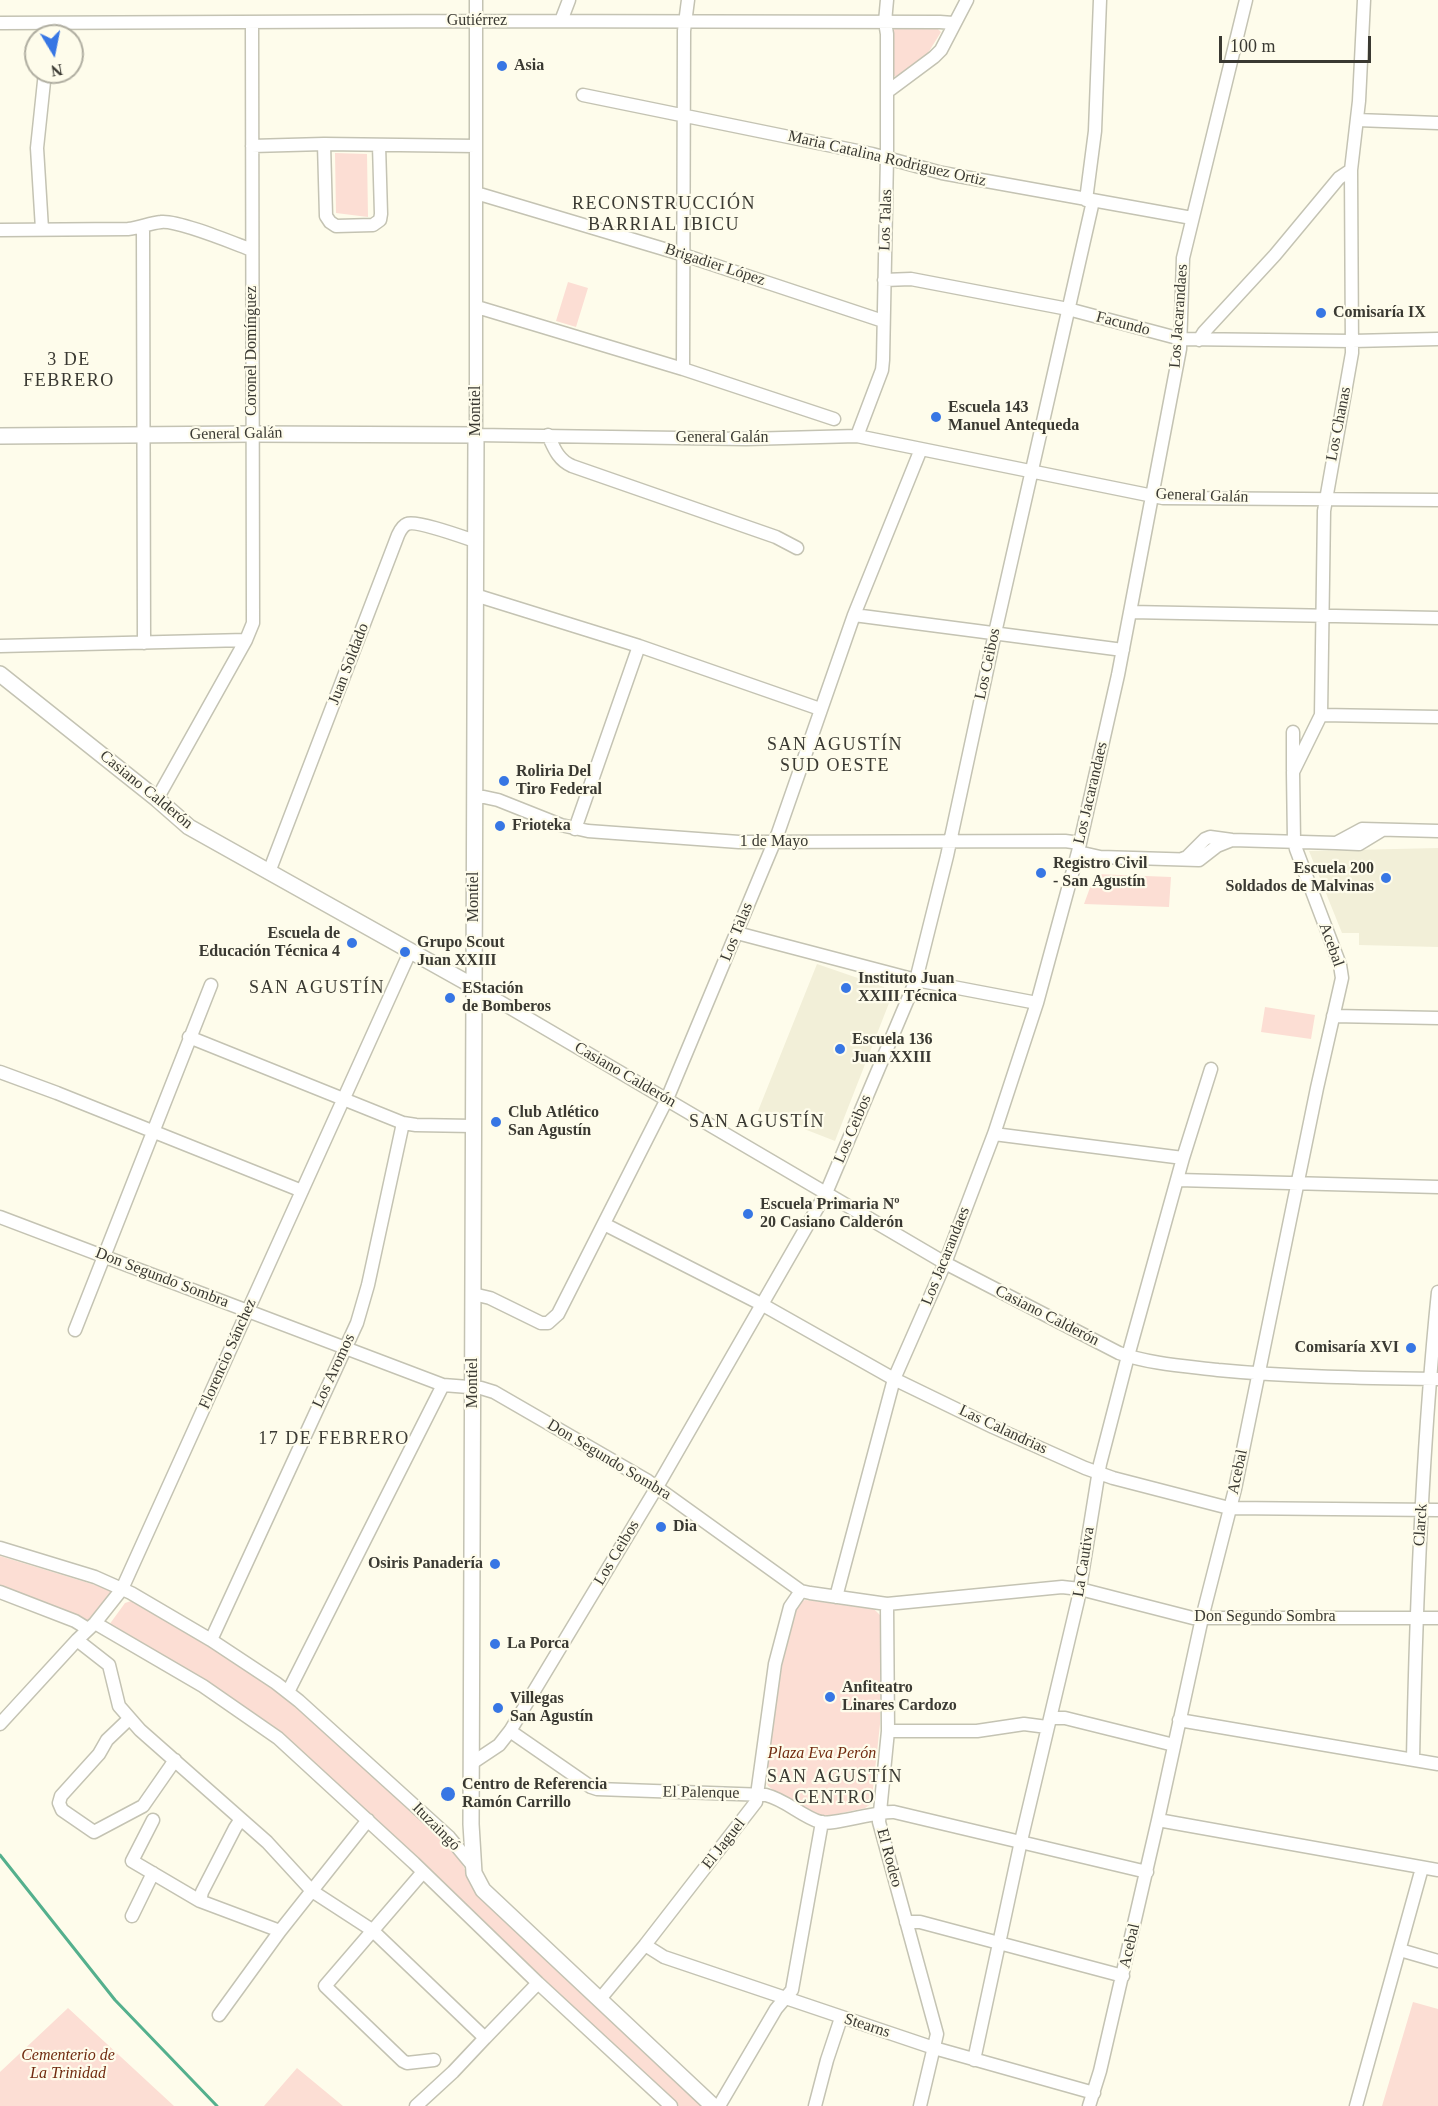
<!DOCTYPE html>
<html>
<head>
<meta charset="utf-8">
<style>
  body { margin:0 }
  #map { position:relative; width:1438px; height:2106px; overflow:hidden; background:#fefceb; font-family:"Times New Roman",serif }
  canvas { display:block }
  .north { position:absolute; left:24px; top:24px; width:60px; height:60px; box-sizing:border-box; background:#fefceb; border:2px solid #b0aea1; border-radius:50%; rotate:170deg; font-size:16px; font-weight:700; line-height:24px; text-align:center; color:#3a3932 }
  .north::after { content:''; display:block; margin:auto; width:21px; height:27px; background:#3776e4; clip-path:polygon(50% 0,100% 100%,50% 72%,0 100%) }
  .scale { position:absolute; left:1219px; top:36px; width:152px; height:27px; box-sizing:border-box; border:3px solid #3a3932; border-top:0; padding-left:8px; font-size:18px; line-height:21px; white-space:nowrap; color:#3a3932; -webkit-text-stroke:4px #fefceb; paint-order:stroke }
</style>
</head>
<body>
<div id="map">
<canvas width="1438" height="2106"></canvas>
<div class="north">N</div>
<div class="scale">100 m</div>
</div>
<script>
const ctx = document.querySelector('canvas').getContext('2d');
ctx.lineJoin = 'round';
function fill(path, color) { ctx.fillStyle = color; ctx.fill(path, 'evenodd'); }
function trace(path, color, width, dash) { ctx.strokeStyle = color; ctx.lineWidth = width; ctx.lineCap = dash ? 'butt' : 'round'; ctx.setLineDash(dash || []); ctx.stroke(path); }
function write(font, color, halo, rows, align = 'center') {
  ctx.font = font + ' "Times New Roman",serif'; ctx.lineWidth = 4.5; ctx.setLineDash([]); ctx.textBaseline = 'middle'; ctx.strokeStyle = halo; ctx.fillStyle = color; for (const [text, x, y, turn = 0] of rows) {
    ctx.save(); ctx.translate(x, y); ctx.rotate((+turn || 0) * Math.PI / 180); ctx.textAlign = isNaN(turn) ? turn : align; if (halo) ctx.strokeText(text, 0, 0); ctx.fillText(text, 0, 0); ctx.restore();
  }
}
const built = new Path2D(`
  M1438,848V947L1359,945V933H1342L1309,851Z
  M817,964L884,987L891,998L835,1141L758,1111Z`);
const green = new Path2D(`
  M896,26L936,27L941,32L928,53L899,77L894,76L893,31Z
  M335,153L367,154L368,217L336,213Z
  M568,282L588,288L576,327L556,321Z
  M1095,874L1171,877L1169,907L1084,904Z
  M1265,1007L1315,1015L1311,1039L1261,1032Z
  M0,1556L115,1591L88,1623L0,1589Z
  M806,1600L874,1609L881,1616L880,1724L872,1798L871,1804L865,1808L823,1817L777,1793L768,1786L765,1779L779,1666L795,1606L800,1601Z
  M131,1601L218,1652L288,1699L445,1840L458,1855L467,1874L706,2106H679L613,2046L326,1776L109,1625L125,1603Z
  M1413,2002L1438,2009V2106H1382Z
  M68,2008L174,2106H0V2072Z
  M297,2068L343,2106H264Z`);
const stream = new Path2D(`
  M0,1855L115,2000L217,2106`);
const minor = new Path2D(`
  M476,0V435L746,439L857,436L1163,498L1438,500
  M561,21L569,0
  M0,23L476,21L940,22L953,23
  M887,92L934,57L941,50L967,0
  M583,95L872,154L942,173L1192,218
  M1357,120L1438,123
  M324,144L326,216L330,222L336,226L373,225L380,220L381,214L379,145
  M252,146L324,144L476,146
  M476,193L684,255L883,321
  M1086,200L1095,131L1100,0
  M143,227L144,643
  M42,229L37,148L45,72
  M0,230L128,229C139,228 150,223 161,222C178,220 233,243 252,250
  M884,280L911,279L1068,309L1181,339L1352,341L1438,339
  M477,307L683,369L834,419
  M1199,340L1204,332L1275,255L1339,178L1351,170
  M683,369L684,31L688,0
  M548,435C554,448 558,460 572,466L776,537L797,548
  M857,436L882,370L883,360L887,157V34L885,22L887,0
  M475,595L639,646L820,709
  M1130,612L1438,618
  M854,615L1123,650
  M0,646L246,640
  M1321,715L1438,717
  M1293,732V770
  M474,797H484L498,800L561,825L588,831L739,842L1065,841L1080,843
  M157,799L246,640L253,623L252,23
  M575,829L639,646
  M1382,830L1359,844L1336,843L1362,829L1438,831
  M1078,852L1100,857L1199,860L1217,846L1232,840
  M1182,859L1187,857L1205,839L1210,837L1232,840L1336,843
  M269,872L398,535C400,531 402,526 407,524C416,520 463,537 475,541
  M737,933L916,980L1037,1003
  M473,986L945,1263L1119,1353C1150,1364 1185,1366 1218,1370C1291,1377 1365,1378 1438,1379
  M1333,1016L1438,1018
  M189,1037L403,1123L416,1125L473,1126
  M0,1072L57,1093L302,1191
  M994,1134L1183,1158
  M1178,1180L1438,1187
  M0,1217L443,1385L481,1388L494,1392L648,1481L801,1591L810,1593L887,1604L1062,1587L1080,1589L1193,1618H1438
  M604,1224L763,1305L894,1379L993,1427L1085,1468L1113,1478L1229,1508L1438,1510
  M473,1294L490,1298L541,1323H548L558,1314L667,1099L778,833L854,615L921,449
  M75,1330L211,985
  M0,1548L95,1577L131,1593L211,1640L276,1683L299,1701L449,1837L473,1866
  M0,1592L75,1621L88,1629
  M836,1597L894,1379L945,1263L994,1134L1037,1003L1078,852L1118,675L1180,349L1183,258L1246,0
  M887,1604L888,1731L879,1822L937,2034L920,2106
  M95,1623L203,1686L278,1738L414,1863L538,1983L671,2106
  M77,1640L109,1665L119,1706L140,1730L267,1842L312,1891L372,1930L485,2038L538,1983
  M211,1640L357,1323L368,1285L403,1123
  M288,1692L443,1385
  M1050,1718H1065L1174,1745
  M129,1719L107,1740L99,1754L61,1796L59,1803L62,1810L94,1832L143,1806L175,1760
  M1179,1720L1438,1764
  M0,1724L77,1640L95,1623L122,1589L410,952
  M510,1731L591,1787L597,1789L766,1795C786,1800 801,1816 820,1822C832,1826 876,1811 894,1812L1147,1872
  M888,1731H977L1024,1724L1047,1727
  M1413,1759C1416,1603 1422,1447 1438,1292
  M472,1763L499,1745L510,1731L657,1487L826,1193L916,980L947,856L995,633L1093,201
  M153,1820L132,1861L200,1901L280,1931
  M1158,1820L1438,1870
  M423,1872L325,1986L403,2061L407,2063L434,2060
  M200,1901L202,1892L235,1828L241,1819
  M132,1916L153,1873
  M906,1922H920L1123,1976
  M645,1945L664,1957L934,2048L1094,2093
  M1400,1950L1438,1961
  M600,1999L645,1945L756,1802L775,1664L790,1607L801,1591
  M219,2015L280,1931L368,1820
  M974,2060L1021,1841L1078,1600L1100,1464L1128,1356L1183,1158L1211,1069
  M416,2106L453,2072L485,2038
  M719,2106L776,2009L792,1990L822,1822
  M815,2106L827,2060L841,2018
  M1089,2106L1100,2071L1158,1820L1202,1618L1235,1489L1317,1088L1342,978L1340,965L1296,849L1294,841L1293,772L1321,715L1324,511L1352,353L1351,170L1359,101L1364,0
  M1356,2106L1422,1868`);
const tertiary = new Path2D(`
  M0,436L253,434L476,435L471,1824L474,1873L483,1890L713,2106
  M0,674L157,799L189,827L473,986`);
const markers = [
  [502,66,6,"#3776e4"],
  [1321,313,6,"#3776e4"],
  [936,417,6,"#3776e4"],
  [504,781,6,"#3776e4"],
  [500,826,6,"#3776e4"],
  [1041,873,6,"#3776e4"],
  [1386,878,6,"#3776e4"],
  [352,943,6,"#3776e4"],
  [405,952,6,"#3776e4"],
  [846,988,6,"#3776e4"],
  [450,998,6,"#3776e4"],
  [840,1049,6,"#3776e4"],
  [496,1122,6,"#3776e4"],
  [748,1214,6,"#3776e4"],
  [1411,1348,6,"#3776e4"],
  [661,1527,6,"#3776e4"],
  [495,1564,6,"#3776e4"],
  [495,1644,6,"#3776e4"],
  [830,1697,6,"#3776e4"],
  [498,1708,6,"#3776e4"],
  [448,1794,8,"#3776e4"]
];
const streetNames = [
  ["Gutiérrez",477,21],
  ["Maria Catalina Rodriguez Ortiz",887,159,13],
  ["Los Talas",886,220,-88],
  ["Brigadier López",715,265,18],
  ["Los Jacarandaes",1179,316,-86],
  ["Facundo",1123,324,15],
  ["Coronel Domínguez",252,351,-90],
  ["Montiel",476,411,-90],
  ["Los Chanas",1339,424,-79],
  ["General Galán",236,434,-1],
  ["General Galán",722,438],
  ["General Galán",1202,496,2],
  ["Juan Soldado",349,664,-69],
  ["Los Ceibos",988,664,-78],
  ["Casiano Calderón",146,790,39],
  ["Los Jacarandaes",1091,793,-77],
  ["1 de Mayo",774,842],
  ["Montiel",474,897,-90],
  ["Los Talas",737,932,-68],
  ["Acebal",1331,945,70],
  ["Casiano Calderón",625,1075,30],
  ["Los Ceibos",853,1129,-67],
  ["Los Jacarandaes",946,1256,-68],
  ["Don Segundo Sombra",162,1278,21],
  ["Casiano Calderón",1047,1316,27],
  ["Florencio Sánchez",228,1354,-66],
  ["Los Aromos",334,1371,-65],
  ["Montiel",473,1383,-90],
  ["Las Calandrias",1003,1430,25],
  ["Don Segundo Sombra",609,1460,31],
  ["Acebal",1238,1472,-78],
  ["Clarck",1421,1525,-86],
  ["Los Ceibos",617,1553,-59],
  ["La Cautiva",1084,1562,-81],
  ["Don Segundo Sombra",1265,1617],
  ["El Palenque",701,1793,1],
  ["Ituzaingó",436,1827,45],
  ["El Jaguel",724,1844,-52],
  ["El Rodeo",889,1858,75],
  ["Acebal",1130,1946,-77],
  ["Stearns",867,2026,18]
];
const poiNames = [
  ["Asia",514,66],
  ["Comisaría IX",1333,313],
  ["Escuela 143",948,408],
  ["Manuel Antequeda",948,426],
  ["Roliria Del",516,772],
  ["Tiro Federal",516,790],
  ["Frioteka",512,826],
  ["Registro Civil",1053,864],
  ["- San Agustín",1053,882],
  ["Escuela 200",1374,869,"right"],
  ["Soldados de Malvinas",1374,887,"right"],
  ["Escuela de",340,934,"right"],
  ["Educación Técnica 4",340,952,"right"],
  ["Grupo Scout",417,943],
  ["Juan XXIII",417,961],
  ["Instituto Juan",858,979],
  ["XXIII Técnica",858,997],
  ["EStación",462,989],
  ["de Bomberos",462,1007],
  ["Escuela 136",852,1040],
  ["Juan XXIII",852,1058],
  ["Club Atlético",508,1113],
  ["San Agustín",508,1131],
  ["Escuela Primaria Nº",760,1205],
  ["20 Casiano Calderón",760,1223],
  ["Comisaría XVI",1399,1348,"right"],
  ["Dia",673,1527],
  ["Osiris Panadería",483,1564,"right"],
  ["La Porca",507,1644],
  ["Anfiteatro",842,1688],
  ["Linares Cardozo",842,1706],
  ["Villegas",510,1699],
  ["San Agustín",510,1717],
  ["Centro de Referencia",462,1785],
  ["Ramón Carrillo",462,1803]
];
const parkNames = [
  ["Plaza Eva Perón",822,1754],
  ["Cementerio de",68,2056],
  ["La Trinidad",68,2074]
];
const neighbourhoodNames = [
  ["RECONSTRUCCIÓN",664,204],
  ["BARRIAL IBICU",664,225],
  ["3 DE",69,360],
  ["FEBRERO",69,381],
  ["SAN AGUSTÍN",835,745],
  ["SUD OESTE",835,766],
  ["SAN AGUSTÍN",317,988],
  ["SAN AGUSTÍN",757,1122],
  ["17 DE FEBRERO",334,1439],
  ["SAN AGUSTÍN",835,1777],
  ["CENTRO",835,1798]
];
fill(built, '#f2efd8');
fill(green, '#fcded4');
trace(stream, '#54b08d', 3);
trace(minor, '#c4c3b3', 15);
trace(tertiary, '#c4c3b3', 18);
trace(minor, '#fff', 12);
trace(tertiary, '#fff', 15);
for (const [x, y, r, color] of markers) { const dot = new Path2D(); dot.arc(x, y, r, 0, 2 * Math.PI); ctx.fillStyle = color; ctx.fill(dot); trace(dot, '#fefceb', 2); }
write('16px', '#3a3932', '#fefceb', streetNames);
write('bold 16px', '#3a3932', '#fefceb', poiNames, 'left');
write('italic 16px', '#712b10', '#fefceb', parkNames);
ctx.letterSpacing = '1.5px';
write('18px', '#3a3932', '#fefceb', neighbourhoodNames);
ctx.letterSpacing = '0px';
</script>
</body>
</html>
